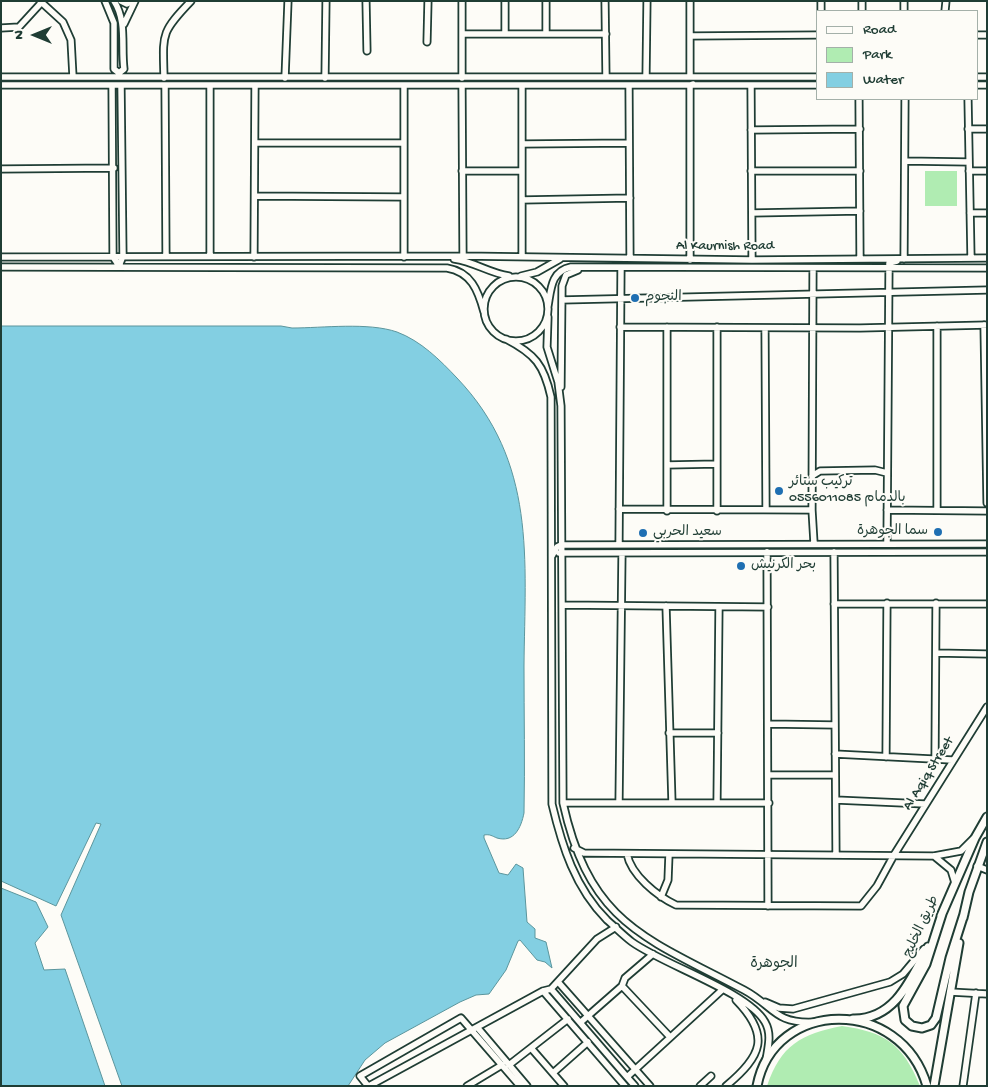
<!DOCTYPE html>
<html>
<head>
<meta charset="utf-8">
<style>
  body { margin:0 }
  #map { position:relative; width:988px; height:1087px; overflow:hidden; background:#fdfcf7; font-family:"Gochi Hand",sans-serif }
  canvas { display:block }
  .frame { position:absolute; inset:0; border:2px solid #1f3d34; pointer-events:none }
  .legend { position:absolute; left:816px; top:10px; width:162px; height:90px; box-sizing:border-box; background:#fdfcf7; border:1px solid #a4b0a9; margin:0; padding:6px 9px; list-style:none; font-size:15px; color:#1f3d34 }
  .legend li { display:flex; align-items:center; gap:10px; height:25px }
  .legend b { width:25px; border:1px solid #a4b0a9 }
  .north { position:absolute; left:10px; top:10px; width:50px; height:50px; -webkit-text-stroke:4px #fdfcf7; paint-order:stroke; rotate:270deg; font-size:14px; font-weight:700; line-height:20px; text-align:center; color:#1f3d34 }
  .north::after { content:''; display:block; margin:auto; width:18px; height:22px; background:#1f3d34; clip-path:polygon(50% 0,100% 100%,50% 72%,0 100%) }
</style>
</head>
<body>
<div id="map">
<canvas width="988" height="1087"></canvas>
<div class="frame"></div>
<ul class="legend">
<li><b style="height:6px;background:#fdfcf7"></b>Road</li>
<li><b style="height:14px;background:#b0ecb2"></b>Park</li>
<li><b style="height:14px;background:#83cfe2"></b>Water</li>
</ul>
<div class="north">N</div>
</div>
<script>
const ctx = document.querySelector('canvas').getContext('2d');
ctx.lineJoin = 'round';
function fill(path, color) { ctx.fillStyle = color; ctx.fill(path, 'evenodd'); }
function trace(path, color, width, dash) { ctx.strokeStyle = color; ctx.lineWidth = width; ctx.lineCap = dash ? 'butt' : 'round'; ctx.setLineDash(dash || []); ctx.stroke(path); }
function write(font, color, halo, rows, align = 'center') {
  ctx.font = font + ' "Gochi Hand","Playpen Sans Arabic",sans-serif'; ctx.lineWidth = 4; ctx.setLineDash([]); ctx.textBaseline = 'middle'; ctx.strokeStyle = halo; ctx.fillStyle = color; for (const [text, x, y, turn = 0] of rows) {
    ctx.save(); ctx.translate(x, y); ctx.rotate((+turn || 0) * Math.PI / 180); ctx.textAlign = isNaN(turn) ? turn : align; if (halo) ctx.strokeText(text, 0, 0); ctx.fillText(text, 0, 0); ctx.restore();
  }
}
const green = new Path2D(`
  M925,171H957V206H925Z
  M842,1026C885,1032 903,1044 920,1086H767C781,1045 801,1034 842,1026Z`);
const water = new Path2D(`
  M1,326H281L292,328C323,328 368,322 397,332C421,341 440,360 457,378C537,462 525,559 524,666C524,715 525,764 524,813C521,828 514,843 497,838C492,836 490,834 484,835V838L499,873L508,875L516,864L523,868L527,922L535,929V938L546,942L552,968L545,962L537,960L520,940L518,941L506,970L489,994L476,995L460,1002L385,1043L365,1060L348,1086H122L61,915L101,824L96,823L56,906L1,881Z
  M1,888L36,902L48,927L35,943L44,970L65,969L105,1086H1Z`);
const minor = new Path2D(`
  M40,1L63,22L71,40L73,77
  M105,1L114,23V69L119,73L124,69C121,46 127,21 114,1
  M121,1L127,4L132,1
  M366,1L367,51
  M505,1V34
  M546,1V34
  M605,1L606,77
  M821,1V11
  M904,1V11
  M862,11V1
  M945,11L946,1
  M124,24L135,1
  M1,28L19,27L41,3
  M462,34H606
  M977,35H987
  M690,36L817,35
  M427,42L428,1
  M1,77H817
  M646,77L647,1
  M690,77V1
  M977,77H987
  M164,78C163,34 160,33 191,1
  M285,78L288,1
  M325,78L326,1
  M462,78V1
  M1,85H817
  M112,85L113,257L119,266
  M165,85L166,256
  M404,85V257
  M522,85V257
  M629,85L630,258
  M751,85L752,260
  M977,85H987
  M859,99L860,258
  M968,99L971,258
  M968,129H987
  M751,130L860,129
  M255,143H403
  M522,144L629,143
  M905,161L969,162
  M1,169L114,168
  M462,171H522
  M751,171H860
  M969,171H987
  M255,196L403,197
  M522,200L630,198
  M752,213L860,211
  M970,213H987
  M210,256V85
  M463,256L462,85H464
  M1,257L463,256L752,260L987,258
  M254,257L255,85
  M454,259C475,262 489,273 509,276
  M904,259L905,99
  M690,260V85L693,84
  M119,266L123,256L121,85
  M1,267L447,268C471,272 478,290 484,312
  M813,268L812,510L814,543
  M521,276L537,272L560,259
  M484 309a32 32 0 1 1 64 0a32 32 0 1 1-64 0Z
  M562,300L987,290
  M548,306C551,289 551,271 571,267L987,268
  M548,317L547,347L558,382L561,406L563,803C590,924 644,937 744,990C774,1006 774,1024 814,1022
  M984,325L987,503
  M620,327L860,328L987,325
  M667,327V511
  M717,327V511
  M765,328L766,510
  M506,339C535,354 544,365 551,397L552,804C562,846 575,888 607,920C615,927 624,936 632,942C664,965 748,992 765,1022C772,1034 768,1047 766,1060
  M561,387L562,286L566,275L578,270
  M667,465L717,464
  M812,476L820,471L875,470L887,473
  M619,509L812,510
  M887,510L987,511
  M937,510V326
  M887,542L889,268V263L897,261
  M619,545L621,268
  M767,552L768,906
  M834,552L836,854
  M559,553L987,552
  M552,556L557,547L561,545L987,544
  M834,604H987
  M562,605L768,607
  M666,606L672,803
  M936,653L987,654
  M769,724L835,725
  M669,733H718
  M835,754L952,760
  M886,757L887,603
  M935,759L936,603
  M769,775H835
  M836,800L925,804
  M563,803H769
  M619,803L622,553
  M717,803L719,607
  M574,848L584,853L934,856L961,851L973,839
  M627,854C631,875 657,896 676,905L861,906L877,886L894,855L987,707
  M934,856L951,870L955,883
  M977,866L987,870
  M661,897L668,880L669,854
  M559,983L650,1086
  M622,986L625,978L653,954
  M551,989L627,1077
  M543,991L625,1086
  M950,992L987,994
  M765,1002L779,1008L793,1009L890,982L903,974L924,949
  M581,1022L622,986L670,1037
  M477,1027L527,1086
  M531,1048L564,1086
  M509,1065L568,1019
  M553,1073L588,1042
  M368,1086L360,1076L461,1018L520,1086
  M369,1086L543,991L551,989L597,939L616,927
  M467,1086L502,1065
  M635,1086L627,1077L722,990
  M700,1086L711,1076
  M726,1086C762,1056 771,1036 736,1000
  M963,1086L976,993`);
const major = new Path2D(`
  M942,914L926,964L903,1006L905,1020L912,1026L922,1028L931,1025L936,1018L950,958L964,914
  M941,916L975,838L987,817
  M963,918L969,892L987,842
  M853,1019C895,1020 911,979 928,947
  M757,1086C774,998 901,996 927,1086
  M934,1086L959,943`);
const markers = [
  [635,298,5,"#1f6fb2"],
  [779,491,5,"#1f6fb2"],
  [938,532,5,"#1f6fb2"],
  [643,533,5,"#1f6fb2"],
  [741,566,5,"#1f6fb2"]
];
const streetNames = [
  ["Al Kaurnish Road",725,247],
  ["Al Aqiq Street",929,774,-58],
  ["طريق الخليج",922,927,-65]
];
const poiNames = [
  ["النجوم",645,298],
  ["تركيب ستائر",789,483],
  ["بالدمام 0556011085",789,499],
  ["سما الجوهرة",928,532,"right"],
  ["سعيد الحربي",653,533],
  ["بحر الكرنيش",751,566]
];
const neighbourhoodNames = [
  ["الجوهرة",774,965]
];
fill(green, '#b0ecb2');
fill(water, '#83cfe2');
trace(water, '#5b959c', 1);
trace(minor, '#1f3d34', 9);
trace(major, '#1f3d34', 11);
trace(minor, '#fdfcf7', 5.5);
trace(major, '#fdfcf7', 7);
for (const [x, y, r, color] of markers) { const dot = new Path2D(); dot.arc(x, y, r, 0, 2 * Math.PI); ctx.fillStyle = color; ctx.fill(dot); trace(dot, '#fdfcf7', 2); }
write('14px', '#1f3d34', '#fdfcf7', streetNames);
write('14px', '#1f3d34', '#fdfcf7', poiNames, 'left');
write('15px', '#1f3d34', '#fdfcf7', neighbourhoodNames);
</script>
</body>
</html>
